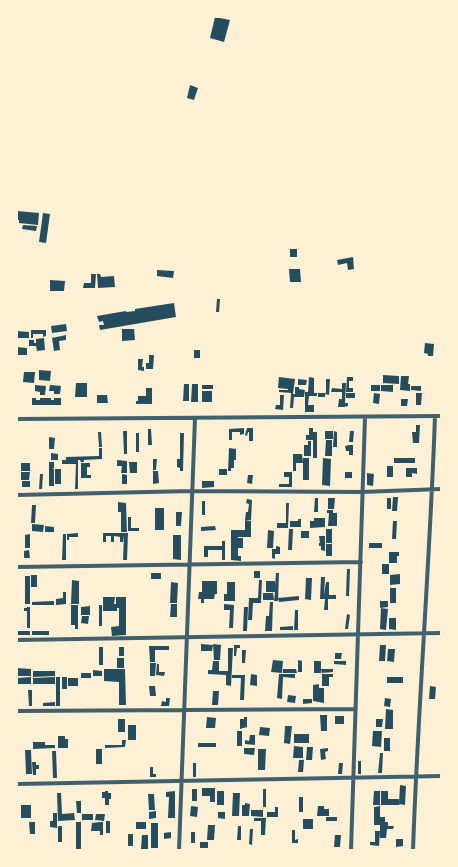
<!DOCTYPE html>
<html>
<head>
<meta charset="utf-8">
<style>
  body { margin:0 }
  #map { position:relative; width:458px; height:867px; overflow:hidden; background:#fdf0d5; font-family:"Titillium Web",sans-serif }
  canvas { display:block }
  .frame { position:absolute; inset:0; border:18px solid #fdf0d5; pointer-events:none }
</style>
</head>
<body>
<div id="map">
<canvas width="458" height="867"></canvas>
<div class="frame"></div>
</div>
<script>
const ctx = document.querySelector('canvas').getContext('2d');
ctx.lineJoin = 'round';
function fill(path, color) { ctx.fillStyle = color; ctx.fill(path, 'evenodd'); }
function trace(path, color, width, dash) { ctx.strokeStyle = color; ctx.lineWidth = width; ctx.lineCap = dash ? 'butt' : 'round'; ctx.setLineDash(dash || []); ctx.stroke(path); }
const building = new Path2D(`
  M215,17L230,20L224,42L210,38Z
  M190,85L198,88L194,100L187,98Z
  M17,211L39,213L38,225L19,223V220H17Z
  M43,213L50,214L46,243L39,242Z
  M23,225L37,226L36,231L22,229Z
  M290,249H297V257H290Z
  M353,257L354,269L348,270L347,263L338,265L337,260Z
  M289,269H300L301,282H290Z
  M157,270L174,271L173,278L157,276Z
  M91,274H96L95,288H83L84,283H91Z
  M97,274H100L101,277L114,276L115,287L98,288Z
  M50,280L65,281L64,291H50Z
  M217,299H220L219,312H216Z
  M174,303L176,317L100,330L99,325H104L103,321L99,322L97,316L126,311V312L135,311V309Z
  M66,324L67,331L52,333L51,326Z
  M122,329H134L135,340L122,341Z
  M31,330H46V336L43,337V334H33V338H31Z
  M17,331L29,332V338H17Z
  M66,335V340L59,341L60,350L54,351L52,338Z
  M44,338L45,350L37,351L36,346H29V340H34V343H36V339Z
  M425,343L434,344L433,356H428V354L424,353Z
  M17,347L27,348V355H17Z
  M194,350H200V358H194Z
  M149,355H154L153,369H146V363H149Z
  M138,359H143L142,367H144V371L138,370Z
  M39,370L51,371L50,381L39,380Z
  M24,372H35L34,383L23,382Z
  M383,375L399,376V384L383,383Z
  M401,376H409L408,384H410V391L400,390Z
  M279,377L295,379L293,394H295V387H299V389L305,390L304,397H294L293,408H290L291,393L279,392V390H288V389L278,388Z
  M309,377L314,378V393H317V396H309L308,405H314V412H305V392H308Z
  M347,377H353V381H349V388H353V392H346Z
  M298,379L307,380L306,385H298Z
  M326,379H330L329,395L325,394V397H318V393H326Z
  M76,383H87V397H75Z
  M342,383H346L345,403H348V406L344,407H338L339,399H342V392H331L332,388L342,389Z
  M184,384H189V401H183Z
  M192,384H198V402H191Z
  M35,385L46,386L45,395H40V392L35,391Z
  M50,385L61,386L60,394H54V391H49Z
  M202,385H213V389H202Z
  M371,385H380V391H371Z
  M381,385H393V392L381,391Z
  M411,386H421V391L411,390Z
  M146,388H152V404H136V401H138V396H146Z
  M202,391H212V402H202Z
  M346,393H355V398H346Z
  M374,393L380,394L379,404L373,403Z
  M416,393H422L421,405H416Z
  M97,395H107L108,403H97Z
  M280,395H284L283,410L275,409L276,405H280Z
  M32,398H36V400H40V398H51V400H54V398H61V405H32Z
  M401,399H408L407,406H401Z
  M416,425H420L419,443H413L412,432H416Z
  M244,428V434L240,435V432H232V440H229V429Z
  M247,428H253V441H249V432H248L247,436L245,435Z
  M309,428H313V440H306V435H309Z
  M148,429H151L152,445H148Z
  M123,431H127V454H124Z
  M325,431H333V439H325Z
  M334,431L337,432V447H333Z
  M350,431H354L353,442H349Z
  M98,432H101L102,447H99Z
  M313,432H317V458H313Z
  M136,433H139V452H136Z
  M180,433H184L183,471H180V468L177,467V459H180Z
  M49,437L55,438L54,449H49Z
  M326,440H332V456H325Z
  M308,441H311V456H304V445H308Z
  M349,445H353V455H349V451H346L345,446Z
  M99,448H102V459L84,460V462H81L80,460H73H78V489H75L76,464H62V460H66V457L99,456Z
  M229,448L236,449V460H234V468H231V471H228Z
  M51,453L58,454V460H51Z
  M293,454H302L303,463H296V471H293Z
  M303,458H309V480H303Z
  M323,458L331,459L330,486L322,485Z
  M394,458H409V461V458H415V463H394Z
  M153,459H157L156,470H153Z
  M117,460L127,461V473H121L122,466H117Z
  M49,462H54V468H52L54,469V486H49Z
  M129,462H137V473H130Z
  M21,463H30V471H21Z
  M81,463H90V467H87V475H91V478H81Z
  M387,466H393V477H387Z
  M406,468H417V474L412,473V477H406Z
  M55,469H61V484H55Z
  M219,469H227V475H219Z
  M153,471H158L159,483L153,484Z
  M21,472H30L29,480H21Z
  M284,472H292V487H279V484H289V477H284Z
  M345,472H352V478H345Z
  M367,473L374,474L373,486L367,485Z
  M40,474H43L42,489H39Z
  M122,474L127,475V484H122Z
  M248,475H253L252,484L247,483Z
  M22,481H30V487H22Z
  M202,481H214V487L202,488Z
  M393,497H398L397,511H392Z
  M315,498H318V512H314Z
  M328,498H335L334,509H328Z
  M387,498H391V509H387Z
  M247,499L252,500L251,520H245L246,512H248L249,504L246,503Z
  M202,501H205V515H202Z
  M118,502L126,503L127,532H121V512H118Z
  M286,503H289L288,528H277V523H286Z
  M32,505H36L35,523H31Z
  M155,508H164V530H155Z
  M327,510H333V513H337V526H328L329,513H327Z
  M176,512H182L181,526H176Z
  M128,517H131V528H139V531H128Z
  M314,518H325V527L310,528V521H314Z
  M298,519H301V527H290V521H298Z
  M245,520L251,521V537H238V538H243V548H238V556H241V561L231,560V530H245Z
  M393,521H397L396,539H392Z
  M32,524L44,525L43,532L32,531Z
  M45,526L54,527V532H45Z
  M215,526L216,530L201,531V527Z
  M289,529H293L292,550H288Z
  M326,529H332V543H326Z
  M268,530L274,531L273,548H267Z
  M301,531H309V538H301Z
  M78,533V537H69V540H67V534Z
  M103,533H128L127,560H123L124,535L123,542H120V537L114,536V542H111V536H106V542H103Z
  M30,534V548H25V535Z
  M63,534H66V560H62Z
  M173,535H181V560L173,559Z
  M319,536H325V551L321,550V546H319V543H320Z
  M222,541H225V560H222V550H208V557H204V546H222Z
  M369,543H382V548H369Z
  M326,544H332V556H326Z
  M276,546L280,547V554H275V559L272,558V549H276Z
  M29,550L30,558H24V551Z
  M389,552H399V556H397V563H389Z
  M382,564H389V574H382Z
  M347,569H350L349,596H346Z
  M254,571H260V578H254Z
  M151,573H161V579H151Z
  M276,573H279L278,601H274L275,592H266V581H275V586Z
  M400,574V584L390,585V575Z
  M31,575H37V587H31Z
  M25,576H30V604H25Z
  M321,577H325L324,595L326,582H329V595H336V599H328V610H324L325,599H320Z
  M306,578H312L311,600L305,599Z
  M72,580L79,581V604H71Z
  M259,580H262L261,603H253L252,620H248L249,598H258Z
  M202,581H217V594H215L214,599H204V603H201V599H198L199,592H202Z
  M171,582L178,583L177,603H170Z
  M227,582H235V601H224V594H227Z
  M390,588H396V603H390Z
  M63,592H66V604L56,605V599L63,598Z
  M263,593H273L274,600H263Z
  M299,596V600L279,602L278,598Z
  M103,597H115L114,604H116V597H126V635L112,636L111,627L119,626V608H117V611H103Z
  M54,601V605H32V602Z
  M380,601H388V607L380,608Z
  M270,602H273L272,631H265L266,616H269Z
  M171,604H177V617H170Z
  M224,604L234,605L233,628H229L230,610H224Z
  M71,605H78V629H75V625H71Z
  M99,605H102V626H99Z
  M90,606V615H81V607Z
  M27,607H30V628H27V611H24V608H27Z
  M244,607H248L247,631H243Z
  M381,608L388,609L386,630L380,629Z
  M295,610H298V630H294Z
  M347,614L350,615L348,629H345Z
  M82,616H89L88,624L81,623Z
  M389,618H396V630L389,629Z
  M293,626V630H280V627Z
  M17,631H30V635H17Z
  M32,631H49V635H32Z
  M201,644L213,645L212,651H201Z
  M213,644L221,645L220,660H214Z
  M234,645H240V648H237L236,656H234Z
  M380,645H386L385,661H379Z
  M149,646H169V650H155V662H150Z
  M99,647H103V665H99Z
  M119,647H124V656H119Z
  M228,648H233L231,686L226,685V675L208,674V670H212L213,661H219V671H228Z
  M388,649H395L394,662L387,661Z
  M242,650H246L245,663H242Z
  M335,653H342L341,659H335Z
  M117,658H124V668H117Z
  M273,660L283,661L282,673L271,672Z
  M298,660L302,661V672H298Z
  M314,661H321V673H314Z
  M334,661H346V665L334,664Z
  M150,663H156L155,676H150Z
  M157,664H159V672H165L164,676L156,675Z
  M17,668L31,669V676H17Z
  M104,669H125L126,705H119V682L104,681Z
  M283,669H296L297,673H283Z
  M321,669H333V672L322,673Z
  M93,670L102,671V676H93Z
  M33,671H55V676L33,677Z
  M81,673H91V678H81Z
  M251,674L257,675V686L250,685Z
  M279,674H295V678L283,677L282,699L277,698Z
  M322,674H333V677H329V686H322Z
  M232,675H245L244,700H240L241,678H232Z
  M31,677V684H17V678Z
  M55,677V684H33V678Z
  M56,677H60V706H56Z
  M62,677H67V689H62Z
  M387,677H403V683H387Z
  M68,678H78V686H68Z
  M319,684V688H324V703L313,701V685Z
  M149,686H155L156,696H150Z
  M430,686L436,687L435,699H429Z
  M28,690H32V706H29Z
  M213,691H219L218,705H212Z
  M288,695L296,696L295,703L287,702Z
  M166,698H170L169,706H161L162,701L166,702Z
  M385,698L391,699L390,707L384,706Z
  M303,699H312V703L303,704Z
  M55,702V706H43V703Z
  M386,709L393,710V729H385Z
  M320,715H327V731H321Z
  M335,716H344V724H335Z
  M207,717L216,718L215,728H206Z
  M244,717H247V727L240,729V719H244Z
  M118,719H125V732H118Z
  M376,719H383L382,727H376Z
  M128,725H136V740H128Z
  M285,726H292L290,744L284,743Z
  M260,727L270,728L269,736L259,735Z
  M237,731H242V746H237Z
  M373,731H382L381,747L372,746Z
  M294,734H309V743H294Z
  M250,735H255V745L245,744V740L249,741Z
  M58,736H65V739H68V748H58Z
  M384,738H390V751H384Z
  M122,740H126L125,747L105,748V745H122Z
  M33,742H45V745H55V748L33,749Z
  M198,743H216V747H198Z
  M294,746L303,747V758H293Z
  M307,747H313L312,760H306Z
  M244,748H255L254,755L244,754Z
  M328,748V751L325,752L326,759L321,760L320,749Z
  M96,749H102V764H96Z
  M258,749H266L265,770H258Z
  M25,750H31L32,774H26Z
  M52,751H56L57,778H53Z
  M380,753H383L382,773H378Z
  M299,760H304L303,772H298Z
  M358,761H361V774H358Z
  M32,762H36V765H39V769H36V775H33Z
  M193,763H196V777H193Z
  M339,763H343L342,774H338Z
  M150,767H153V774H156V777H150Z
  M400,785L406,786L405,805L399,804Z
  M202,788H215V802H210V796H202Z
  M192,789H197V801H192Z
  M263,789H266V807H263Z
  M105,791H108V793H111V799H109V805H105V794V798H102V792H105Z
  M175,791V818H168L169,797H166V792Z
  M217,791H224V805H217Z
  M374,791H380V805H373Z
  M381,791H388V799H399V805H381Z
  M57,793H61L62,814L74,813L75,820L58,821Z
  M233,793H240L239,816H232Z
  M148,794H154L155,810H149Z
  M299,797H303V812H299Z
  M76,801H81V813H77Z
  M245,803L250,804L249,816H242V805H245Z
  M21,805H31V818H21Z
  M191,806L198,807L197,817L190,816Z
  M318,806H324V809H329V816H317Z
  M380,806V817H385V822H388V826H394L393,829H387L386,838H380V825H374V807Z
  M275,807H278V817H267V812H275Z
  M251,810H263V817L251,816Z
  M156,811V818L149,819V812Z
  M218,812H225V819L218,818Z
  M53,813H57V828L50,827V821H53Z
  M82,814H93V820H82Z
  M96,814H105L104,821L95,820Z
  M326,817H337V821H326Z
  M254,818H266L265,835H261V821H254Z
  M303,819H313V829H303Z
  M106,821H110V833H106Z
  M29,822H35V834H30Z
  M76,822H81V850H76Z
  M100,822H103V835H100V831H91L92,823Z
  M136,822H146V829H136Z
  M151,823H158V848H151Z
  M208,825H215L214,840H207Z
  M58,826H62V842H58Z
  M238,826H241V840H237Z
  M250,829H253L252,845L249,844Z
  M292,830H295V840L298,839V843H292Z
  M375,831H380L379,846L370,845V842H375Z
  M171,832V838L164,839V833Z
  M191,832H195V843H191Z
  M128,834H133V846H128Z
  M142,835H148V849H141Z
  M335,835H341L340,847H334Z
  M396,839H403V846L396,847Z
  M200,842H208V848H200Z`);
const minor = new Path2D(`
  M17,419L441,416
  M17,495L192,491L362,492L441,489
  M17,567L361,562
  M17,640L441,633
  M17,711L355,709
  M17,784L441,776
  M179,850L195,418
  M351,850L365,417
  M413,850C418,705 430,561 435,416`);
fill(building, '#264d5e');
trace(minor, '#3f606c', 4);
</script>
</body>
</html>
